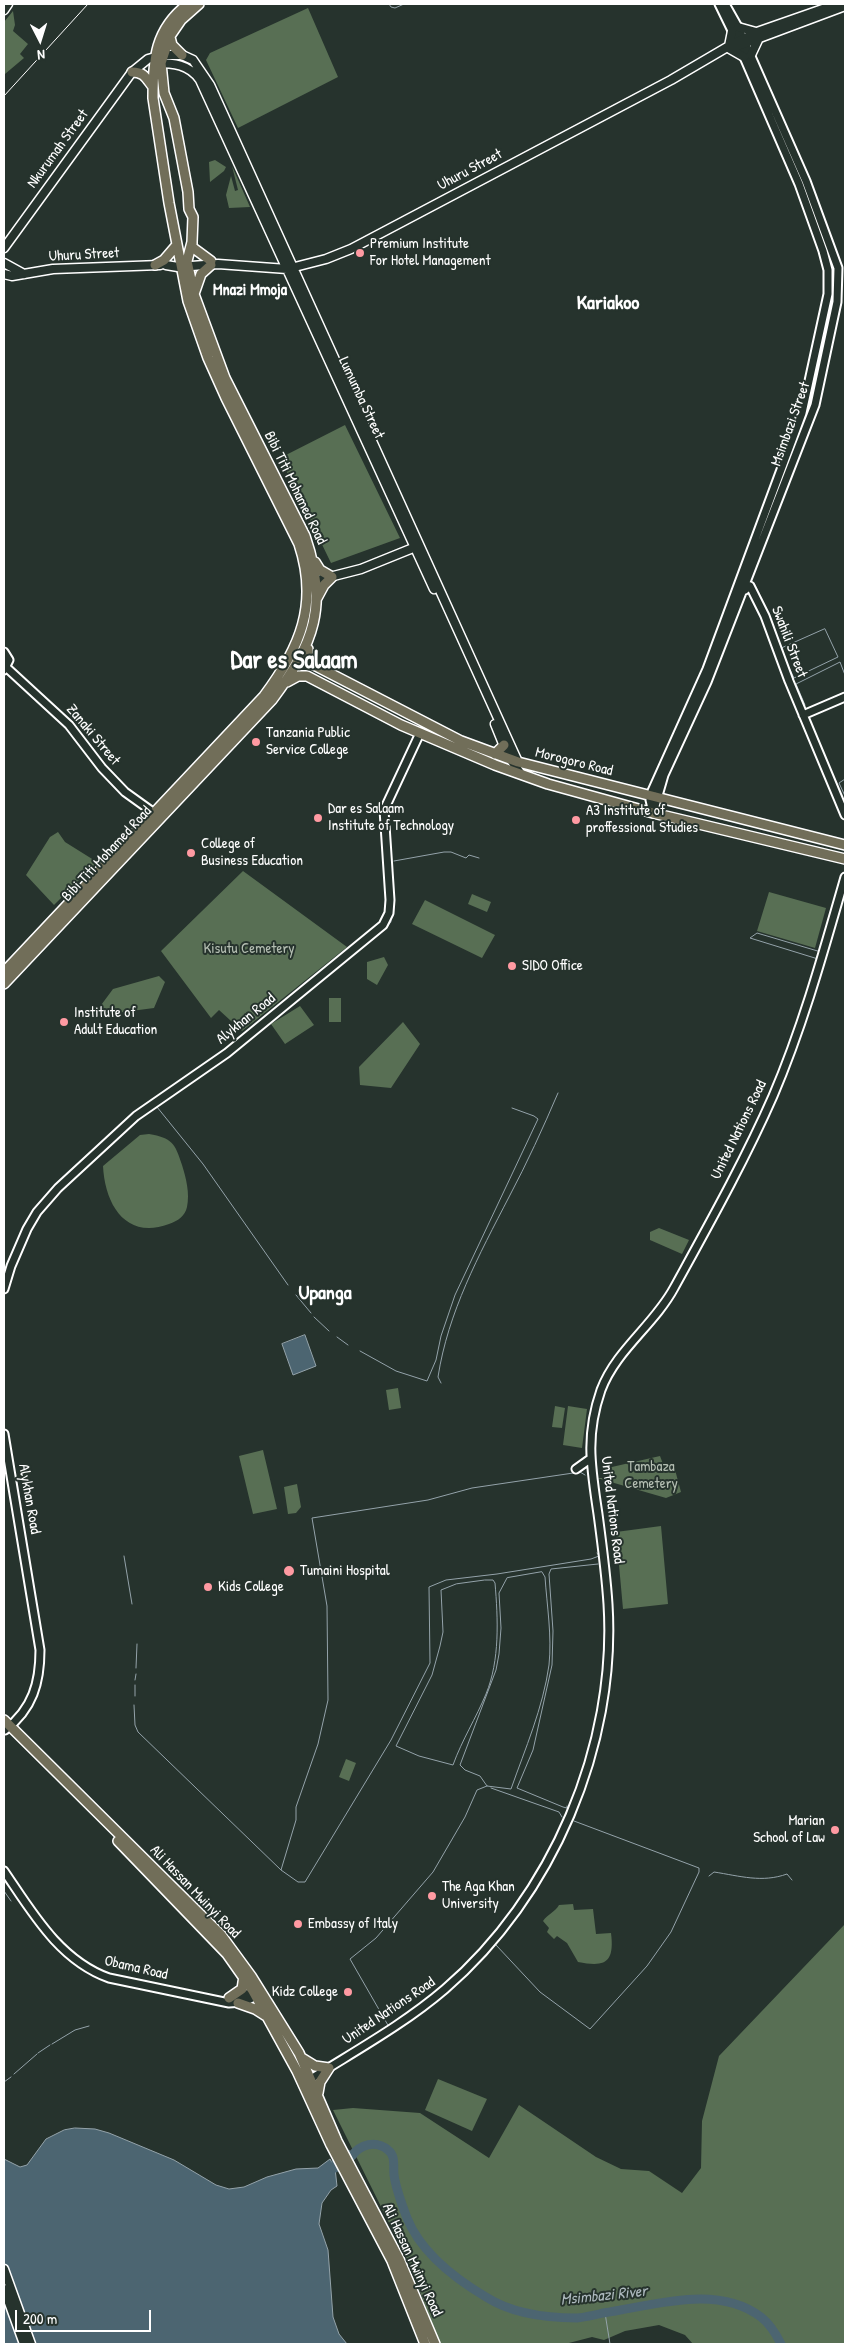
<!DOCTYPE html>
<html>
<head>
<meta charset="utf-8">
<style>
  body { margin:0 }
  #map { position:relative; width:849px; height:2348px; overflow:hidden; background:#26332d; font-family:"Patrick Hand",sans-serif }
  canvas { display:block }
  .frame { position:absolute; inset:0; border:5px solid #fff; pointer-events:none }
  .north { position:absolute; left:15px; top:15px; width:50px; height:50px; -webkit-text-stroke:4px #26332d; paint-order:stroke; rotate:175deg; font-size:14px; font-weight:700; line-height:20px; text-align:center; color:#fff }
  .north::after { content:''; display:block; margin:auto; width:18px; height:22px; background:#fff; clip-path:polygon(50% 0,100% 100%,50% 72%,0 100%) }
  .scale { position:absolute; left:15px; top:2310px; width:136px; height:22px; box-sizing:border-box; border:2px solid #fff; border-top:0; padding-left:6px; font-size:15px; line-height:18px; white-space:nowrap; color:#fff; -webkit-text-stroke:4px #26332d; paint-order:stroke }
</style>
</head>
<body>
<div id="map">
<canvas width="849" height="2348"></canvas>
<div class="frame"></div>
<div class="north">N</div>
<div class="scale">200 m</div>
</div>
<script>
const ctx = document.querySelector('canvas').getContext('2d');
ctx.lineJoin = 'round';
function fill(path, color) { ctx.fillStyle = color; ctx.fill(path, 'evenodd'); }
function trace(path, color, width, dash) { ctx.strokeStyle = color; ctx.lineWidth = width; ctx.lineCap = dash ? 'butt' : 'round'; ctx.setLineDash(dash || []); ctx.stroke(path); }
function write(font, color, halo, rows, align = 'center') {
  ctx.font = font + ' "Patrick Hand",sans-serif'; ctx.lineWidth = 4; ctx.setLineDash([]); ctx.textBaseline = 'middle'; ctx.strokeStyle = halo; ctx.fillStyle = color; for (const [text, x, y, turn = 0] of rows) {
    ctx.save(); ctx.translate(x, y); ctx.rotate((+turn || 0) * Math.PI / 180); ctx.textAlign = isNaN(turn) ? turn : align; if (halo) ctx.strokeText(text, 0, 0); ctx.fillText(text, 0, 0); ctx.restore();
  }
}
const green = new Path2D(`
  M308,8L338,77L238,128L206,60L210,53Z
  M13,11L15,25L13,31L28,44L20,54L24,58L5,74L4,22Z
  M215,160L226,167L224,171L210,182L209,162Z
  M232,166L250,207L229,208L226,195L231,176L235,191L238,190Z
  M345,425L400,538L331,563L280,458Z
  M58,832L65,842L97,862L54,905L26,875L50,837Z
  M243,871L347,947L242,1031L219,1010L211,1018L161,951Z
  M769,892L826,908L815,948L757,931Z
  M472,894L491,902L487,912L468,904Z
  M425,900L495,935L482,958L412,924Z
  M384,957L388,965L377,985L367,979V962Z
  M159,976L165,982L154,1008L93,1016L113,989Z
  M329,998H341V1022H329Z
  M300,1006L314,1025L285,1044L271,1024Z
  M403,1022L420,1044L391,1088L360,1085L359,1067Z
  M149,1134C172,1138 175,1143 182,1165C186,1178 190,1193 187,1207C185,1216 178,1221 169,1224C126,1240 105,1205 103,1166L140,1135Z
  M659,1228L689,1240L682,1254L650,1240V1232Z
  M398,1388L401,1408L389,1410L386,1390Z
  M555,1406L565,1408L562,1428L552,1427Z
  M568,1406L587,1409L582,1448L563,1445Z
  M263,1450L277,1509L253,1514L239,1456Z
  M660,1456L663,1464L674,1466L681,1492L666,1498L597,1478H603V1469Z
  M297,1484L301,1507L296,1513L288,1514L284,1487Z
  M661,1526L668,1604L623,1609L616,1532Z
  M346,1759L356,1763L349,1781L339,1777Z
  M573,1904L574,1910L593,1909L596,1934L611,1933C615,1964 604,1967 578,1962L567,1943L557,1936L554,1939L547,1932L549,1928L543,1921C548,1914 555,1912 559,1905Z
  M845,1924V2344H693L685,2335L659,2325L625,2331L604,2340L592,2337L565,2344H440L409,2263L333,2110L353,2108L420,2113L489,2158L519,2105L596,2157L621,2169L649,2171L682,2193L701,2168L702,2121L719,2056Z
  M438,2079L487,2099L472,2131L425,2110Z`);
const water = new Path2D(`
  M305,1335L316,1366L293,1375L282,1344Z
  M75,2128L95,2129L109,2133L174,2160L216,2185L229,2189L244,2187L267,2177L296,2169L318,2168L330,2159L335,2168L337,2186L331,2190L322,2203L319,2224L328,2250L333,2317L339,2334L347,2344H4V2159L20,2167L27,2165L46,2139L64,2130Z`);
const stream = new Path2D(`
  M389,4L391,7L395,8L404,4
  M825,629L838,657L794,678L780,649Z
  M805,705L796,684L840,662L845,675
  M409,765L417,748
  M845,779L839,783L845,796
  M394,861L444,852H451L466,858L469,855L479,858
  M818,959L750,938L757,933L821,952
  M256,1033L383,931L391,922V916
  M194,1080L216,1065
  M158,1104L157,1107L203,1164L288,1285
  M296,1295L311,1313
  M314,1317L329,1331
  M337,1337L348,1345
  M360,1351L396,1371L427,1381L436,1360L441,1336L455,1295L538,1119L534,1116L512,1108
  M441,1383L438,1377C448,1312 479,1255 509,1197C527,1163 543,1128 558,1093
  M585,1475L580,1472L472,1488L428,1500L312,1518L327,1606L328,1700L318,1744L296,1807V1820L281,1870L298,1882H305L391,1740L430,1663L429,1587L446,1580L497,1574L591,1559L599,1556L597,1553
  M124,1556L132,1604
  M542,1572L545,1577C547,1606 552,1636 549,1665C543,1708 525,1749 511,1789L487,1786L480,1776L465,1770L460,1765L496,1670L499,1654L501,1628L499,1593L507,1578Z
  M485,1580H493L495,1583C498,1619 500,1660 486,1694C476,1718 462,1740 453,1765L419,1756L396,1746L432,1675L440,1646L443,1632L441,1590L456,1584Z
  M136,1668L137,1644
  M135,1680L136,1674
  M135,1696V1685
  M134,1705L135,1725L138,1732L281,1870
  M491,1788L559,1812L562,1817
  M567,1806V1808L563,1807L517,1788L533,1750L552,1665L553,1631L549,1574L551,1569L598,1564
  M709,1876L714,1872C740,1876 762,1883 787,1874L792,1880
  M4,1891L11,1901
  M496,1945L540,1992L590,2029L647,1966L671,1932L699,1872V1868L574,1821
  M389,2027L350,1959L376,1938L433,1872L465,1817L477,1790L487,1786
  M52,2044L75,2030L89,2026
  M38,2053L50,2045
  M14,2074L37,2054
  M4,2082L11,2077
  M605,2313L610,2344`);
const river = new Path2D(`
  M335,2168L336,2162L347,2154L352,2156C360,2144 376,2140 388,2150C396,2156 393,2166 394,2175C396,2189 402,2205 407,2218C421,2253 454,2278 486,2297C511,2313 547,2318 577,2318C586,2317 595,2315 603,2313C652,2306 717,2283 761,2317C770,2324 776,2334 781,2344`);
const tertiary = new Path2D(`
  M745,590L750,586L765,616L789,681L845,815
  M4,652L9,660L4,670
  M7,668L69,725L102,768L125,792L157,815
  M803,715L845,697
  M653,813L664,775L707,682L815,405L837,302L838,268L806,181L738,27L725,4
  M653,813L650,800L652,791L707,669L802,413L828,294V270L823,251L799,184L737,41L719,4
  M4,1289L11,1266L27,1229L37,1212L58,1188L136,1116L227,1053L383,925L389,913L390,900L384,810L420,733
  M4,1434L40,1650C40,1682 33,1709 5,1730
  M576,1469L590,1459
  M4,1871C32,1912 59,1960 109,1978L229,2003L244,2002L260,1994
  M229,1998L241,1997L256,1989
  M306,2082C353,2052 403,2025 445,1989C552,1897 617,1746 608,1604C606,1573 602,1544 598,1514C591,1467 585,1436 601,1390C616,1350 654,1325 674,1288C708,1226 744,1162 773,1096C803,1026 824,950 845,877`);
const secondary = new Path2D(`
  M4,10L8,4
  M738,27L756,32
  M729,46L732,31
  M738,46L845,6
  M730,49L744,57
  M751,55L759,38
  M155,63C173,63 189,64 200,80L434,589
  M4,248L132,72L148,59L163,55H182L193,60L210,85L518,762
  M4,263L24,274
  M166,265L178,267L218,264L287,269L326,259L351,249L671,80L729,46L757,32L837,4
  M4,274L12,276L53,269L160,265
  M310,582L361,569L418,546
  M495,724L508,756L521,774
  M4,2269L31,2344
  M4,2289L24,2344`);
const trunk = new Path2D(`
  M170,37L172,45L182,55
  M132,72C144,72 146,78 153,87
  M192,242V247L211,261
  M155,265L164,260L176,246
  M194,294L201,274L211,265
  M315,562L320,570L332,577L324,585L317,598
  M308,649V659L312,664L461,741L518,762L845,845
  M287,682L298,676H307L401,725L495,765L548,784L653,813L845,859
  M495,754L504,745
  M4,972L264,696C300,648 319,604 299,544L226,398L208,358L188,301L169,203L153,98C153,59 155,29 188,4
  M4,984L272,700C314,644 329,605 305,536L225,378L194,294L187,261L192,242L193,217L189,209L188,192L174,118L164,93L161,63L170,36L181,20L199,4
  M4,1720L221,1935L251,1976L299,2053L337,2141L399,2259L435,2344
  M118,1841L227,1954L253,1991L297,2071L331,2145L392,2261L425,2344
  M229,1998L242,1989L244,1976
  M238,2003L255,2009L266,2016
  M302,2058L315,2066L329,2068L320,2082L318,2093`);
const rail = new Path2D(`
  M4,96L88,4`);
const markers = [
  [360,253,5,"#ff9aa2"],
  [256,742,5,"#ff9aa2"],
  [318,818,5,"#ff9aa2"],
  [576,820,5,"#ff9aa2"],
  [191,853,5,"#ff9aa2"],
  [512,966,5,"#ff9aa2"],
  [64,1022,5,"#ff9aa2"],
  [289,1571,6,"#ff9aa2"],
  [208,1587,5,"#ff9aa2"],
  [835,1830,5,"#ff9aa2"],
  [432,1896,5,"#ff9aa2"],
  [298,1924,5,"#ff9aa2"],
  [348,1992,5,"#ff9aa2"]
];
const streetNames = [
  ["Nkurumah Street",58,149,-54],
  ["Uhuru Street",470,170,-28],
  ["Uhuru Street",84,255,-3],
  ["Lumumba Street",361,398,65],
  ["Msimbazi Street",791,424,-70],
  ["Bibi Titi Mohamed Road",295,488,64],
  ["Swahili Street",789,642,69],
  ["Zanaki Street",93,735,50],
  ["Morogoro Road",574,762,14],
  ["Bibi Titi Mohamed Road",107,854,-47],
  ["Alykhan Road",246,1019,-39],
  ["United Nations Road",739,1130,-64],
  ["Alykhan Road",29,1499,80],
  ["United Nations Road",612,1510,83],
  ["Ali Hassan Mwinyi Road",195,1892,46],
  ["Obama Road",136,1968,13],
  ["United Nations Road",389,2011,-34],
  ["Ali Hassan Mwinyi Road",412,2260,65]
];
const poiNames = [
  ["Premium Institute",370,244],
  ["For Hotel Management",370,261],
  ["Tanzania Public",266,733],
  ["Service College",266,750],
  ["Dar es Salaam",328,809],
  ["Institute of Technology",328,826],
  ["A3 Institute of",586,811],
  ["proffessional Studies",586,828],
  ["College of",201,844],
  ["Business Education",201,861],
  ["SIDO Office",522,966],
  ["Institute of",74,1013],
  ["Adult Education",74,1030],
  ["Tumaini Hospital",300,1571],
  ["Kids College",218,1587],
  ["Marian",825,1821,"right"],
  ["School of Law",825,1838,"right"],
  ["The Aga Khan",442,1887],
  ["University",442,1904],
  ["Embassy of Italy",308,1924],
  ["Kidz College",338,1992,"right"]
];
const parkNames = [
  ["Kisutu Cemetery",249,949],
  ["Tambaza",651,1467],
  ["Cemetery",651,1484]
];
const neighbourhoodNames = [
  ["Mnazi Mmoja",250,291]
];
const waterNames = [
  ["Msimbazi River",604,2296,-6]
];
const districtNames = [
  ["Kariakoo",608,304],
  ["Upanga",325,1294]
];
const townNames = [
  ["Dar es Salaam",294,661]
];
fill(green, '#586f54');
fill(water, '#4c6571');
trace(water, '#94a3aa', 1);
trace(stream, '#94a3aa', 1);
trace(river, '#4c6571', 9);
trace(tertiary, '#fff', 11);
trace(secondary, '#fff', 11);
trace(trunk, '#fff', 12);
trace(tertiary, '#26332d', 7);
trace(secondary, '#26332d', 8);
trace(trunk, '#716e59', 9);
trace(rail, '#fff', 1);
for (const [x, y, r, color] of markers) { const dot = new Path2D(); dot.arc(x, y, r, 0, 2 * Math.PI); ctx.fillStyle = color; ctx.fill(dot); trace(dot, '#26332d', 2); }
write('15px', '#fff', '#26332d', streetNames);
write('15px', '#fff', '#26332d', poiNames, 'left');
write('15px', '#b4beb2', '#26332d', parkNames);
write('bold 16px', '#fff', '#26332d', neighbourhoodNames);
write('italic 16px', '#aebabf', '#26332d', waterNames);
write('bold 20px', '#fff', '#26332d', districtNames);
write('bold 25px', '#fff', '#26332d', townNames);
</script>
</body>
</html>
